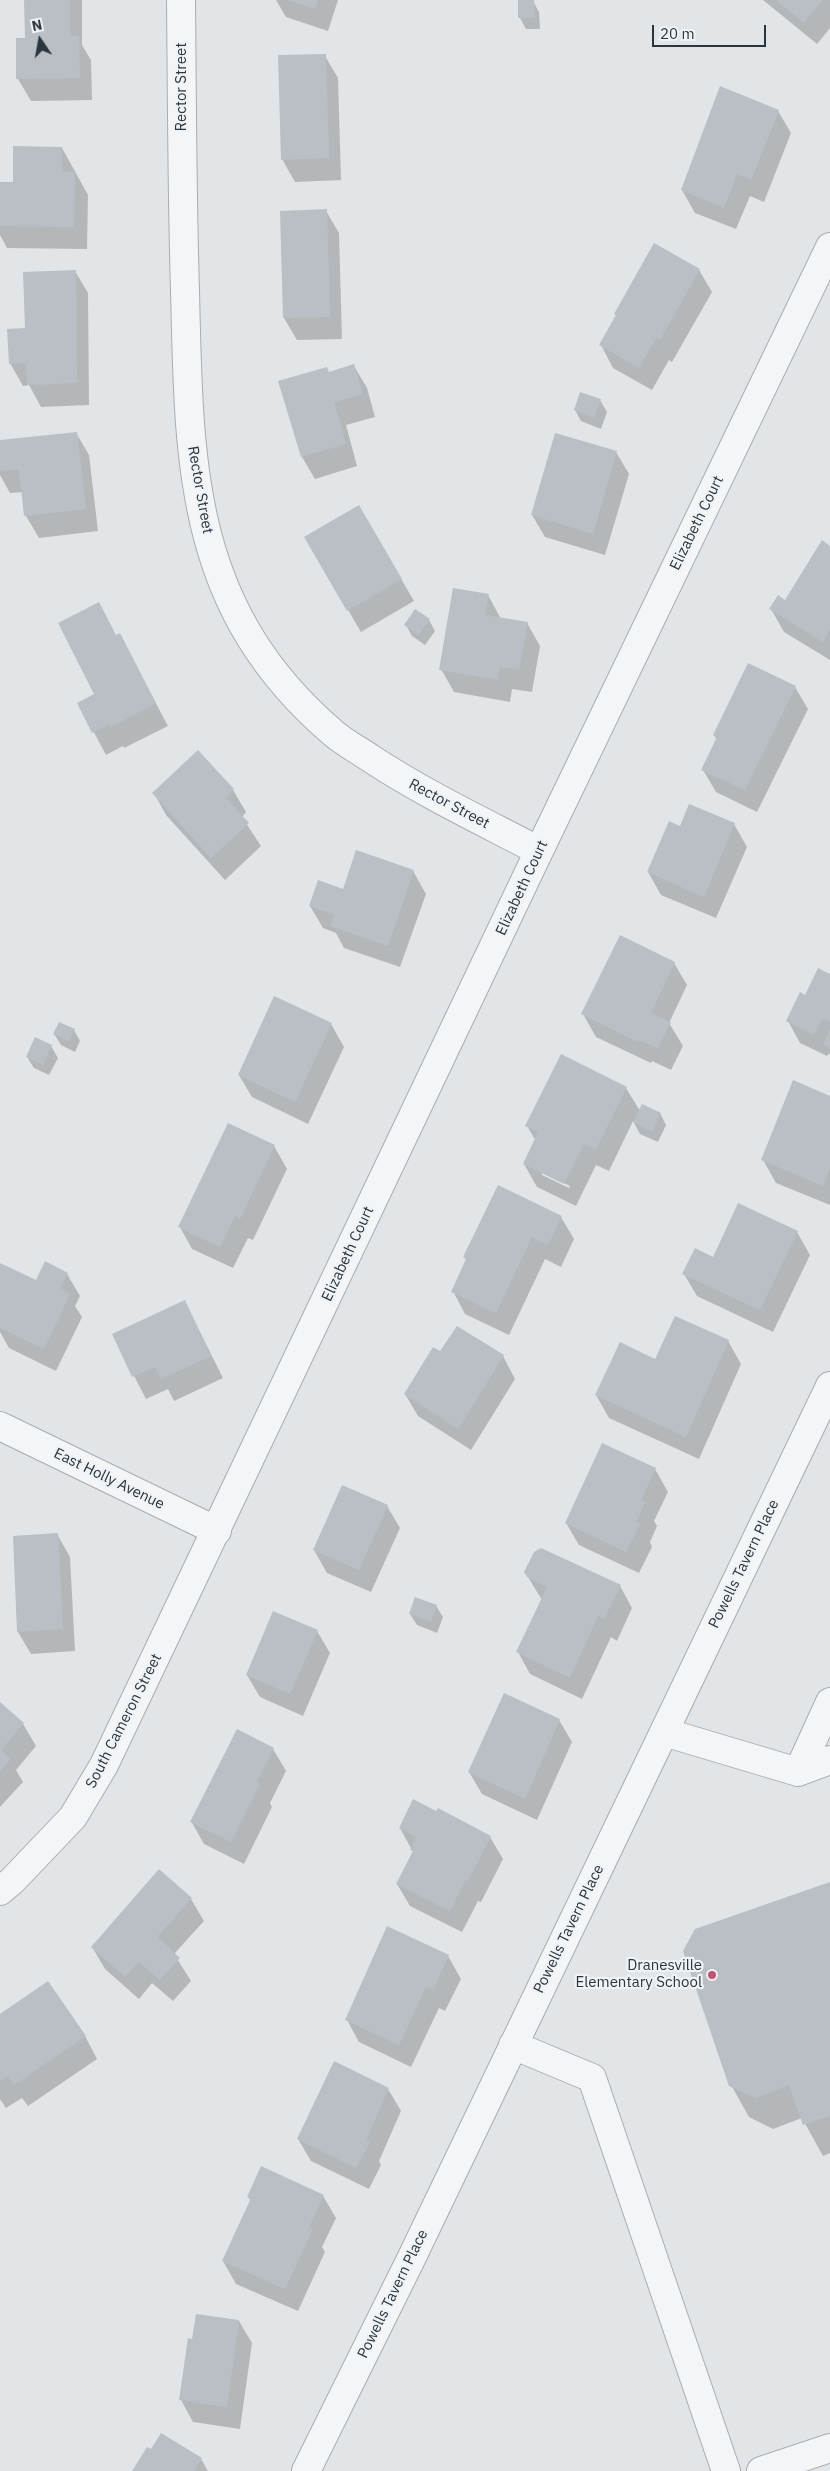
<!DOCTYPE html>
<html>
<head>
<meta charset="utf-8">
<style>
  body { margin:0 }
  #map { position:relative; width:830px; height:2471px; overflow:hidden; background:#e1e5e8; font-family:"IBM Plex Sans",sans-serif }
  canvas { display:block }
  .north { position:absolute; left:15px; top:15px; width:50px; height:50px; -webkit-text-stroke:4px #f0f3f6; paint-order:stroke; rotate:348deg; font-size:14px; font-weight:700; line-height:20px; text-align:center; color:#2b353e }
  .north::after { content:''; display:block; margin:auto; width:18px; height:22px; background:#2b353e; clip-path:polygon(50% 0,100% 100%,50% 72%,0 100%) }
  .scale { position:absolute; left:652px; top:25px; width:114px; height:22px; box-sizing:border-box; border:2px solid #2b353e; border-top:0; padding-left:6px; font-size:15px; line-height:18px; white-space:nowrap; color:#2b353e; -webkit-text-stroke:4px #f0f3f6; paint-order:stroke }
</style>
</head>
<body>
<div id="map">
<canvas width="830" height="2471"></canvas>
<div class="north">N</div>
<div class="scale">20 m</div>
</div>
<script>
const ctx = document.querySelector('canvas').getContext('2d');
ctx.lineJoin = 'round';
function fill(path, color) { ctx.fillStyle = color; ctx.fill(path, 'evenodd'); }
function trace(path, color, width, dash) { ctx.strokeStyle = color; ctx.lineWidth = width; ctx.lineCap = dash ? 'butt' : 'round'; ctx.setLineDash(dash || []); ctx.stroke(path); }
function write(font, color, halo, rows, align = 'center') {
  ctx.font = font + ' "IBM Plex Sans",sans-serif'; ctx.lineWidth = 4.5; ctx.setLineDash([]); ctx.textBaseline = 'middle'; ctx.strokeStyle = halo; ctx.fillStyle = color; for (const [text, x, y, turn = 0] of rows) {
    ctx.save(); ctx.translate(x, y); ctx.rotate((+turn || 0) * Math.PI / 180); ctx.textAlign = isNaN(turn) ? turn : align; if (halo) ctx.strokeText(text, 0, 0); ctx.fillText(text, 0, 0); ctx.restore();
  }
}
const shadow = new Path2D(`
  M25,0H82V45L91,60L92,100L31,101L18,79L17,39H26Z
  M276,0H338L328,31L286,17Z
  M763,0H830V28L817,44Z
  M533,1L539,12L540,29H526L520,18Z
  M325,56L338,78L341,180L295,182L282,159Z
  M778,111L791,133L764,202L750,196L736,229L695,213L682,190Z
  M62,148L88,195L87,249L7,248L0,235V183H14Z
  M326,211L339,233L342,339L297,340L284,318Z
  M699,270L712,292L672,362L669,360L652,390L613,368L601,345L617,317L615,314Z
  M75,271L88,293L89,405L41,407L29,385L23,386L10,363L26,330Z
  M354,366L367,388L375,417L346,425L357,466L315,479L302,457L280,381L329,373Z
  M600,400L607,412L601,429L581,421L575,410Z
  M76,433L89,455L98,531L39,538L26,516L23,492L10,493L0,475V441Z
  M616,452L629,474L605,555L545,537L532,515Z
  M359,507L414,601L361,632L306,538Z
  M830,547V660L784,632L771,609L786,602Z
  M488,595L501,619L527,623L540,646L532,692L512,689L510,702L454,692L441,669Z
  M429,620L435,631L425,645L412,636L406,625Z
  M119,634L168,726L124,748L123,746L106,755L79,704L96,695L116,636Z
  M795,687L808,709L757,812L716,792L703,770L717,740L714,735Z
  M198,752L233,790L246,812L242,817L261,846L225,880L166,815L154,793Z
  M734,824L747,847L716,918L661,895L648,872L680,828Z
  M413,871L426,894L400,967L344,948L336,933L323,928L310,906L344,890Z
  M674,963L687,985L669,1023L683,1046L671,1070L652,1061L651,1063L596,1037L583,1014Z
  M830,975V1056L829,1053L827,1056L800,1043L788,1021L806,997Z
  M331,1024L344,1047L308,1124L252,1097L239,1075Z
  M74,1030L80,1041L75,1052L61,1045L54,1034Z
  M51,1046L58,1058L49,1075L34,1068L27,1057Z
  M793,1082L830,1097V1205L776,1183L763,1160Z
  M626,1088L640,1111L660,1113L666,1125L658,1142L640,1134L633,1121L609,1171L596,1165L576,1206L537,1187L524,1164L536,1141L527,1126ZM542,1172L570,1186L569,1188L542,1175Z
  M228,1124L274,1146L287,1169L253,1240L248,1238L233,1268L192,1249L180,1227Z
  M561,1217L574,1239L561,1267L545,1259L509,1335L465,1314L453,1291L467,1261L464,1257Z
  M797,1232L810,1255L773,1332L697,1296L684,1274Z
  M0,1264L37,1281L67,1274L80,1296L75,1306L82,1317L56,1371L9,1348L0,1332Z
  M185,1302L223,1378L174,1401L168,1389L146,1399L113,1335Z
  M676,1317L728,1341L741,1364L699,1459L609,1418L596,1395L656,1360Z
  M441,1353L503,1356L515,1379L471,1450L418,1416L405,1394Z
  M655,1469L668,1492L654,1521L657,1526L650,1542L652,1547L639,1573L579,1545L566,1523Z
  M387,1506L400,1528L371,1592L327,1573L314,1550Z
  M57,1534L70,1557L75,1651L31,1654L18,1632Z
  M528,1577L620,1586L632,1608L617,1641L611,1637L582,1699L530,1674L518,1652L542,1600Z
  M436,1606L443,1617L437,1633L417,1625L410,1614Z
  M317,1631L330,1653L303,1716L260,1697L247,1675Z
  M0,1703L23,1724L36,1746L16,1770L23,1782L0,1807Z
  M559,1720L572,1742L537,1820L482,1794L469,1772Z
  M273,1749L286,1771L270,1803L272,1807L244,1864L204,1844L191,1821Z
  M400,1828L490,1837L503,1859L481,1902L478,1901L462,1932L410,1906L397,1884L413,1852Z
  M830,1883V2153L823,2156L802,2118L773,2129L749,2117L731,2085Z
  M191,1899L204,1921L174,1954L191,1981L173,2001L152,1983L139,1999L105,1969L92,1947Z
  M448,1956L461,1979L445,2011L439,2008L411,2067L359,2042L347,2020Z
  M0,2015L85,2036L97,2059L28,2106L22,2098L6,2108L0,2099Z
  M388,2089L401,2111L379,2161L381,2165L369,2189L311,2161L298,2139Z
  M323,2196L336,2218L322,2247L325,2252L298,2311L236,2284L223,2261L251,2201L248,2197Z
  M239,2321L252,2343L240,2429L193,2422L181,2400L193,2340Z
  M201,2459L208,2471H134Z`);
const building = new Path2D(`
  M24,0H70V36H79L80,78L16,79V38H25Z
  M288,0H318L315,9Z
  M518,0H534L535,18H518Z
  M776,0H822L804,23Z
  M326,54L329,158L281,160L278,55Z
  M720,86L779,110L751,180L737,174L724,208L681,190Z
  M13,146L62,147V171L75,172L74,227L0,226V182H13Z
  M327,209L330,317L283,318L280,211Z
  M654,243L700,269L660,340L656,338L639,368L599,345L616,315L614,314Z
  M76,270L77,383L27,385L26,363L9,364L7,329L25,328L23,272Z
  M354,364L363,394L334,402L346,444L301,457L278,381L327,367L329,372Z
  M580,392L601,399L594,418L574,410Z
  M77,432L86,509L24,516L19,469L0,471V440Z
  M555,433L617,451L593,534L531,515Z
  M359,505L402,579L347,611L304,537Z
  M822,540L830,546V629L823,642L769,609L778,595L785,600Z
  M453,588L489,594L485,615L528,622L519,670L500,667L498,680L439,670Z
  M99,602L116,635L120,633L156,703L111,727L109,724L92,733L77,703L94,694L58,623Z
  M415,609L430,619L418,635L404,625Z
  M748,663L796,686L745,790L701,770L717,737L713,735Z
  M198,750L234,789L226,798L249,823L211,858L152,793Z
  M689,804L735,823L704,897L647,872L669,821L680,826Z
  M356,850L414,870L388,946L330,926L334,915L309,906L318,880L343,889Z
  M620,935L675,962L651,1013L671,1022L658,1048L639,1040L638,1042L581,1014Z
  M818,968L830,974V1022L822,1019L814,1035L786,1021L800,992L805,995Z
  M274,996L332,1023L295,1102L238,1075Z
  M59,1022L75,1029L69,1041L53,1034Z
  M830,1029V1049L823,1045Z
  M35,1037L52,1045L43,1065L26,1057Z
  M561,1054L627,1087L596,1149L584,1144L564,1184L523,1164L538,1132L525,1126Z
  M793,1080L830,1096V1168L823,1186L761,1160Z
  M642,1104L661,1113L652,1132L633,1122Z
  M228,1123L275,1145L240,1219L235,1216L220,1247L178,1227Z
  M498,1185L562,1216L548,1245L532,1237L496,1313L451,1292L466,1259L463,1257Z
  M738,1203L798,1231L760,1310L682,1274L695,1248L713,1257Z
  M45,1261L68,1273L60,1289L70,1294L44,1349L0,1328V1263L36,1280Z
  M185,1300L211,1356L161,1379L155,1367L132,1377L112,1334Z
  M675,1316L729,1340L686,1437L595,1395L620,1342L655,1359Z
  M457,1326L504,1355L458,1429L404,1394L433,1347L440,1351Z
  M602,1443L656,1468L641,1500L645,1502L636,1522L640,1524L626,1552L565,1523Z
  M342,1485L388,1505L359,1570L313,1550Z
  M58,1533L63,1629L17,1632L13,1536Z
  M541,1548L621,1585L604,1619L598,1616L570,1678L516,1652L547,1587L527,1577L524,1572L534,1552Z
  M415,1597L437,1605L431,1622L409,1614Z
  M273,1611L318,1630L290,1694L246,1675Z
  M504,1693L560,1719L525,1799L468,1772Z
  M0,1702L24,1723L1,1750L11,1759L0,1771Z
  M237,1729L274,1748L257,1782L260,1784L231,1842L190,1822Z
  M413,1799L436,1811L438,1808L491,1836L468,1881L466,1879L450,1911L396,1884L413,1851L410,1850L416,1837L399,1828Z
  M159,1869L192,1898L157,1937L180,1958L160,1980L139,1962L125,1977L91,1947Z
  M830,1882V2116L803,2125L789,2085L755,2098L729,2086L683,1951L695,1929Z
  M387,1926L449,1955L433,1990L426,1987L399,2045L345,2020Z
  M48,1981L86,2036L14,2085L8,2076L0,2081V2014Z
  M334,2061L389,2088L366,2140L370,2142L356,2168L297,2139Z
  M261,2166L324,2195L309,2227L313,2229L285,2289L222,2261L251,2198L247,2197Z
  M196,2314L239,2320L227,2407L179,2400L188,2338L192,2339Z
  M161,2433L202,2458L194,2471H132L147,2447L151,2449Z`);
const minor = new Path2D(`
  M181,0C182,97 182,193 185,290C189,464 188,608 332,732C343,742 357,749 370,758C423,793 482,821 539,851
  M0,1426L217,1531
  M664,1732L798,1772L830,1760
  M798,1772L830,1702
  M0,1891L12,1881L73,1817L104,1765L539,851L830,247
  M513,2045L592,2078L726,2471
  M306,2471L411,2259L830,1386
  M761,2471L830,2448`);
const markers = [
  [712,1975,5,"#bf5474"]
];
const streetNames = [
  ["Rector Street",182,87,-90],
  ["Rector Street",200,490,80],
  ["Elizabeth Court",697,523,-64],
  ["Rector Street",449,804,28],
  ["Elizabeth Court",522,888,-65],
  ["Elizabeth Court",348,1254,-65],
  ["East Holly Avenue",109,1479,26],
  ["Powells Tavern Place",744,1564,-64],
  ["South Cameron Street",124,1721,-63],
  ["Powells Tavern Place",569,1929,-64],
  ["Powells Tavern Place",393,2294,-64]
];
const poiNames = [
  ["Dranesville",702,1966],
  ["Elementary School",702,1983]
];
fill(shadow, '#0003');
fill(building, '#b9bfc4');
trace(minor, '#a7adb2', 30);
trace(minor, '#f3f5f7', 28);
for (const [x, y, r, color] of markers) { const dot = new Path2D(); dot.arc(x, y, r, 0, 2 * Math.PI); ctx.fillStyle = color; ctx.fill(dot); trace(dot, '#f0f3f6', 2); }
write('15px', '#2b353e', '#f0f3f6', streetNames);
write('15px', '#2b353e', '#f0f3f6', poiNames, 'right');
</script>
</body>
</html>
